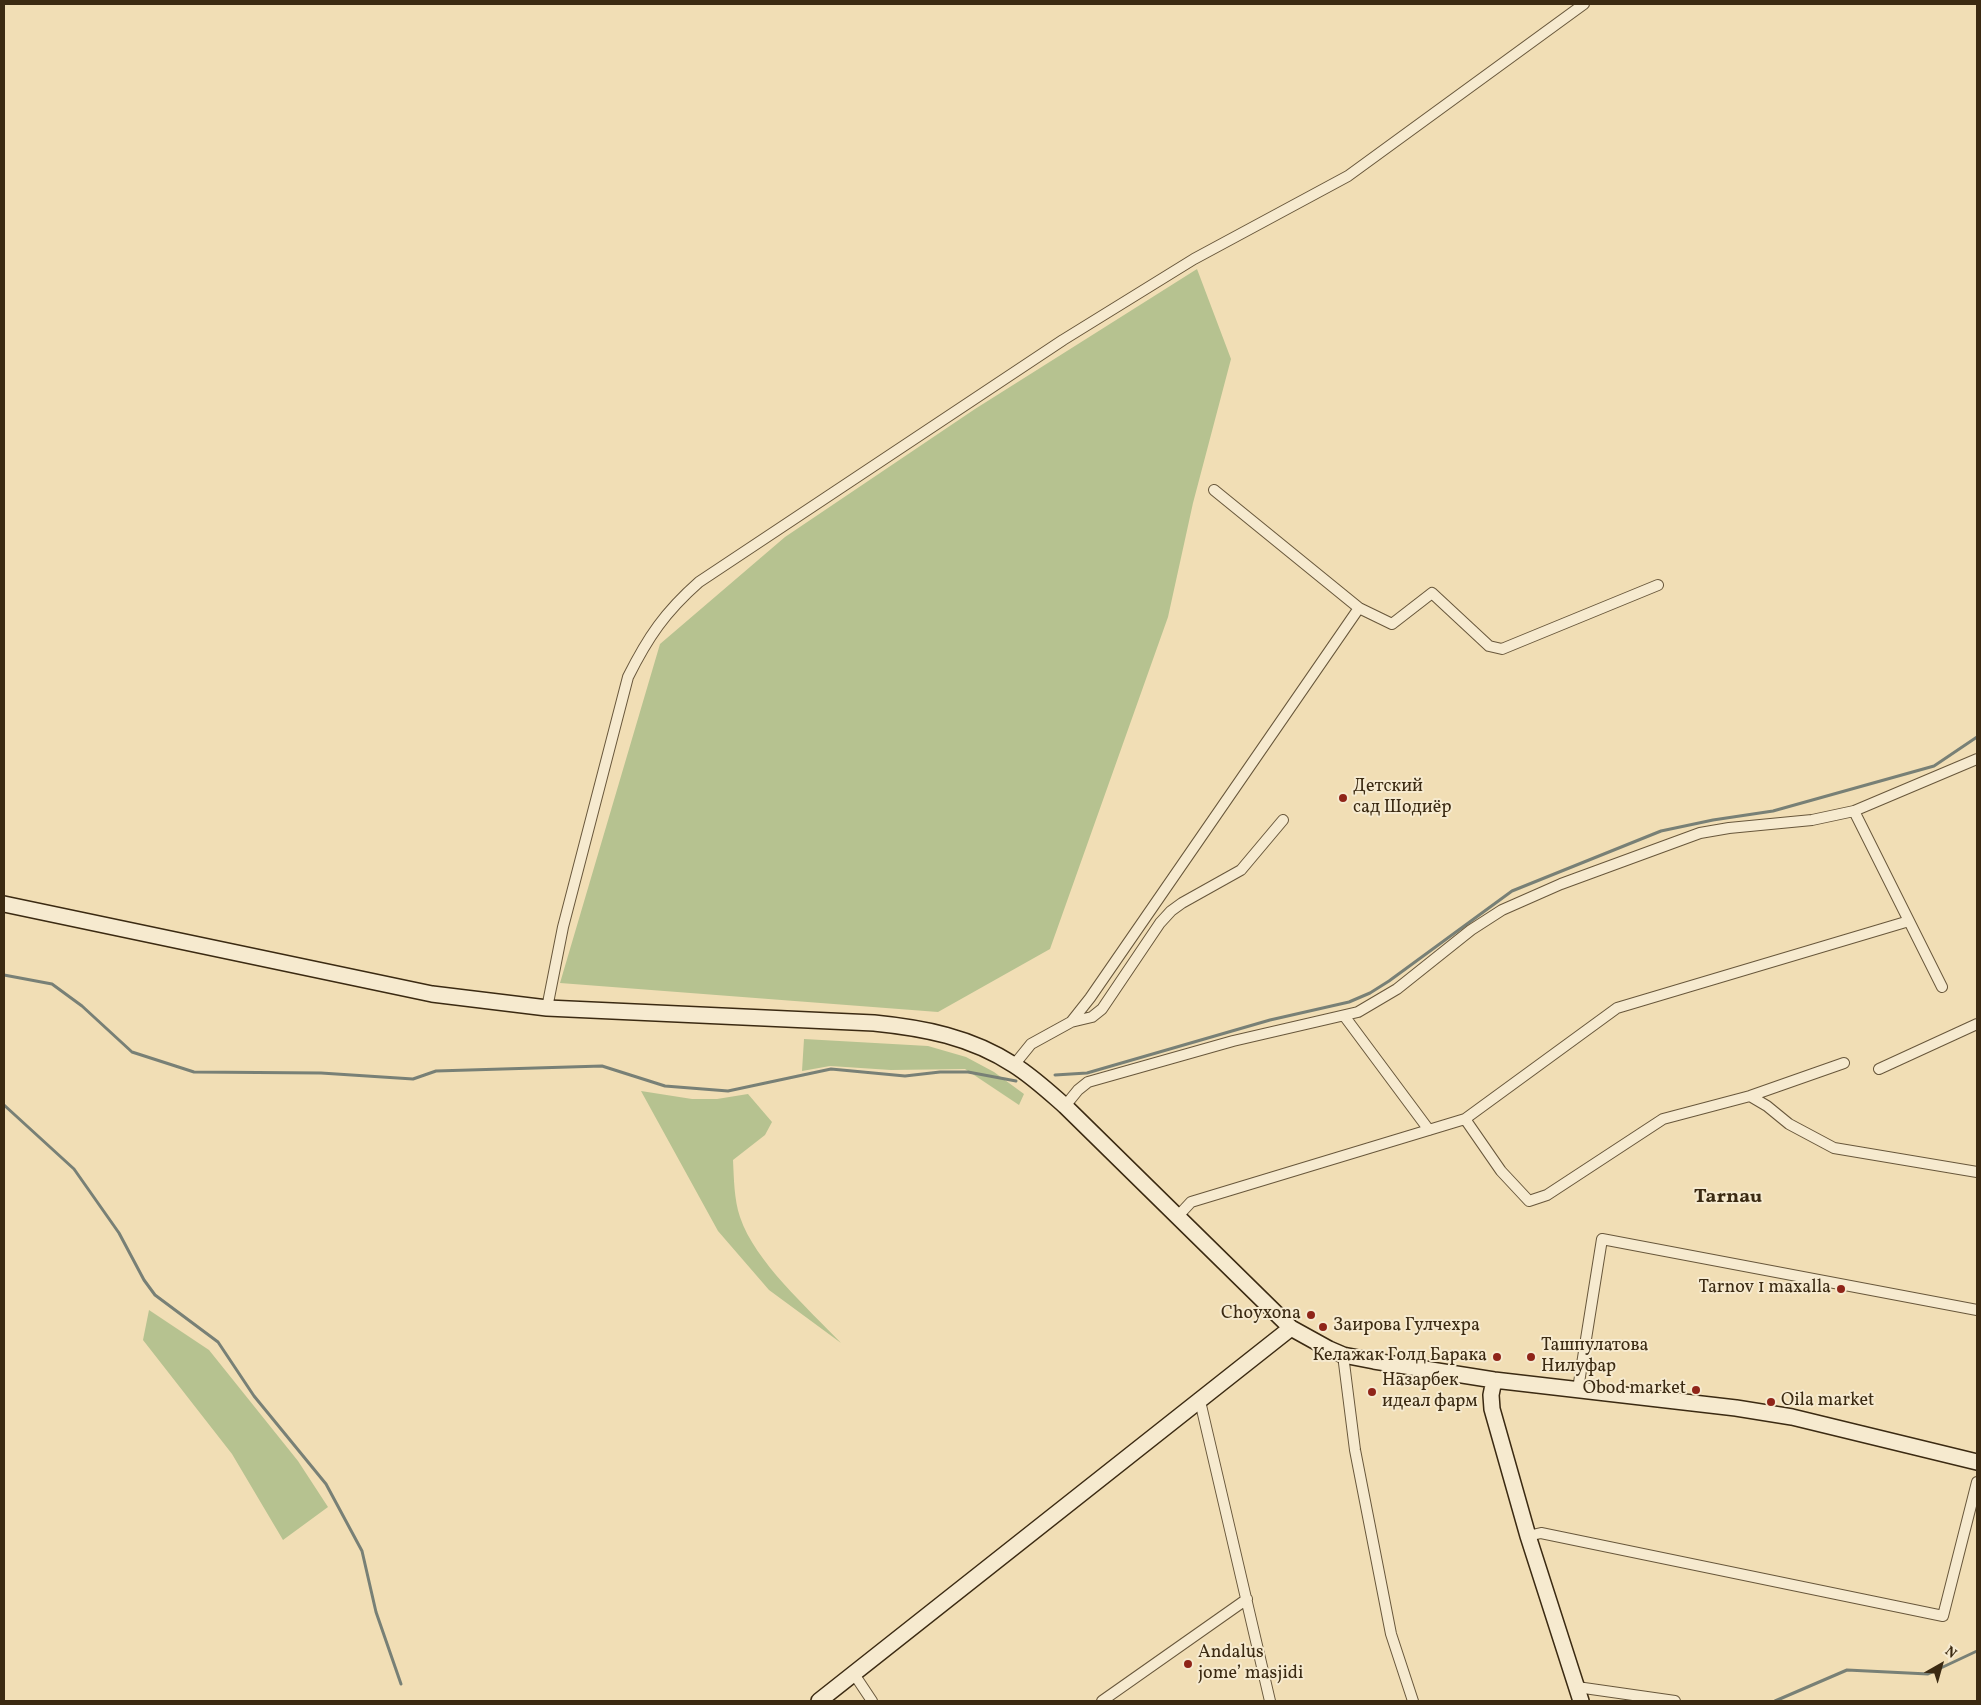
<!DOCTYPE html>
<html>
<head>
<meta charset="utf-8">
<style>
  body { margin:0 }
  #map { position:relative; width:1981px; height:1705px; overflow:hidden; background:#f1deb5; font-family:Vollkorn,serif }
  canvas { display:block }
  .frame { position:absolute; inset:0; border:5px solid #3b2a12; pointer-events:none }
  .north { position:absolute; left:1916px; top:1640px; width:50px; height:50px; -webkit-text-stroke:4px #f6eacf; paint-order:stroke; rotate:38deg; font-size:14px; font-weight:700; line-height:20px; text-align:center; color:#3b2a12 }
  .north::after { content:''; display:block; margin:auto; width:18px; height:22px; background:#3b2a12; clip-path:polygon(50% 0,100% 100%,50% 72%,0 100%) }
</style>
</head>
<body>
<div id="map">
<canvas width="1981" height="1705"></canvas>
<div class="frame"></div>
<div class="north">N</div>
</div>
<script>
const ctx = document.querySelector('canvas').getContext('2d');
ctx.lineJoin = 'round';
function fill(path, color) { ctx.fillStyle = color; ctx.fill(path, 'evenodd'); }
function trace(path, color, width, dash) { ctx.strokeStyle = color; ctx.lineWidth = width; ctx.lineCap = dash ? 'butt' : 'round'; ctx.setLineDash(dash || []); ctx.stroke(path); }
function write(font, color, halo, rows, align = 'center') {
  ctx.font = font + ' Vollkorn,serif'; ctx.lineWidth = 4; ctx.setLineDash([]); ctx.textBaseline = 'middle'; ctx.strokeStyle = halo; ctx.fillStyle = color; for (const [text, x, y, turn = 0] of rows) {
    ctx.save(); ctx.translate(x, y); ctx.rotate((+turn || 0) * Math.PI / 180); ctx.textAlign = isNaN(turn) ? turn : align; if (halo) ctx.strokeText(text, 0, 0); ctx.fillText(text, 0, 0); ctx.restore();
  }
}
const green = new Path2D(`
  M1197,269L1231,359L1193,503L1168,617L1050,949L938,1012L560,983L660,644L785,537L975,409Z
  M804,1039L928,1046L966,1057L994,1072L1024,1094L1019,1105L965,1069L891,1070L830,1066L802,1071Z
  M641,1091L692,1099H717L748,1094L772,1122L765,1135L733,1160C734,1179 734,1199 740,1217C755,1262 808,1308 841,1343L769,1290L718,1231Z
  M149,1310L209,1350L298,1461L328,1507L283,1540L232,1454L143,1340Z`);
const stream = new Path2D(`
  M4,975L52,984L82,1006L132,1052L194,1072L321,1073L413,1079L436,1071L602,1066L665,1086L728,1091L831,1069L905,1076L940,1072H968L1016,1081
  M1055,1075L1087,1073L1270,1020L1349,1002L1370,993L1389,981L1512,891L1661,831L1713,820L1773,811L1934,766L1977,737
  M4,1105L74,1169L119,1233L144,1280L155,1295L218,1342L254,1396L326,1484L362,1551L376,1612L401,1684
  M1775,1701L1847,1670L1928,1674L1977,1651`);
const street = new Path2D(`
  M1214,490L1359,608L1392,624L1432,593L1489,646L1502,649L1658,585
  M1854,811L1942,987
  M547,1008L563,927L628,677C648,637 665,612 699,582L1063,340L1194,259L1348,176L1584,4
  M1345,1017L1429,1130
  M1071,1022L1092,1017L1102,1009L1160,923L1171,911L1182,903L1241,870L1283,820
  M1014,1065L1031,1044L1071,1022L1090,998L1359,608
  M1879,1069L1977,1024
  M1750,1096L1767,1106L1789,1124L1834,1148L1977,1172
  M1065,1106L1078,1090L1088,1082L1233,1041L1358,1012L1397,989L1471,930L1502,910L1561,884L1700,833L1729,828L1812,820L1854,811L1977,759
  M1465,1119L1501,1171L1529,1201L1547,1195L1663,1119L1750,1096L1844,1063
  M1178,1216L1191,1202L1465,1119L1617,1008L1909,921
  M1343,1355L1355,1450L1391,1634L1413,1701
  M1578,1389L1602,1239L1977,1310
  M1200,1401L1270,1701
  M1528,1536L1541,1533L1943,1616L1977,1482
  M854,1674L872,1701
  M1577,1687L1675,1701
  M1102,1701L1247,1599`);
const secondary = new Path2D(`
  M4,904L432,994L547,1008L874,1023C924,1028 971,1037 1014,1065C1033,1077 1049,1092 1065,1106L1291,1328L1329,1349L1343,1355L1374,1361L1494,1380L1736,1408L1792,1417L1977,1462
  M1494,1380L1491,1395L1492,1409L1528,1536L1581,1701
  M819,1701L1291,1328`);
const markers = [
  [1343,798,5,"#8f2418"],
  [1841,1289,5,"#8f2418"],
  [1311,1315,5,"#8f2418"],
  [1323,1327,5,"#8f2418"],
  [1497,1357,5,"#8f2418"],
  [1531,1357,5,"#8f2418"],
  [1696,1390,5,"#8f2418"],
  [1372,1392,5,"#8f2418"],
  [1771,1402,5,"#8f2418"],
  [1188,1664,5,"#8f2418"]
];
const poiNames = [
  ["Детский",1353,788],
  ["сад Шодиёр",1353,809],
  ["Tarnov 1 maxalla",1831,1289,"right"],
  ["Choyxona",1301,1315,"right"],
  ["Заирова Гулчехра",1333,1327],
  ["Ташпулатова",1541,1347],
  ["Нилуфар",1541,1368],
  ["Келажак Голд Барака",1487,1357,"right"],
  ["Назарбек",1382,1382],
  ["идеал фарм",1382,1403],
  ["Obod market",1686,1390,"right"],
  ["Oila market",1781,1402],
  ["Andalus",1198,1654],
  ["jome’ masjidi",1198,1675]
];
const quarterNames = [
  ["Tarnau",1728,1198]
];
fill(green, '#b6c290');
trace(stream, '#788076', 3);
trace(street, '#68573b', 12);
trace(secondary, '#3b2a12', 18);
trace(street, '#f6eacf', 10);
trace(secondary, '#f6eacf', 15);
for (const [x, y, r, color] of markers) { const dot = new Path2D(); dot.arc(x, y, r, 0, 2 * Math.PI); ctx.fillStyle = color; ctx.fill(dot); trace(dot, '#f6eacf', 2); }
write('18px', '#3b2a12', '#f6eacf', poiNames, 'left');
write('bold 20px', '#3b2a12', '#f6eacf', quarterNames);
</script>
</body>
</html>
